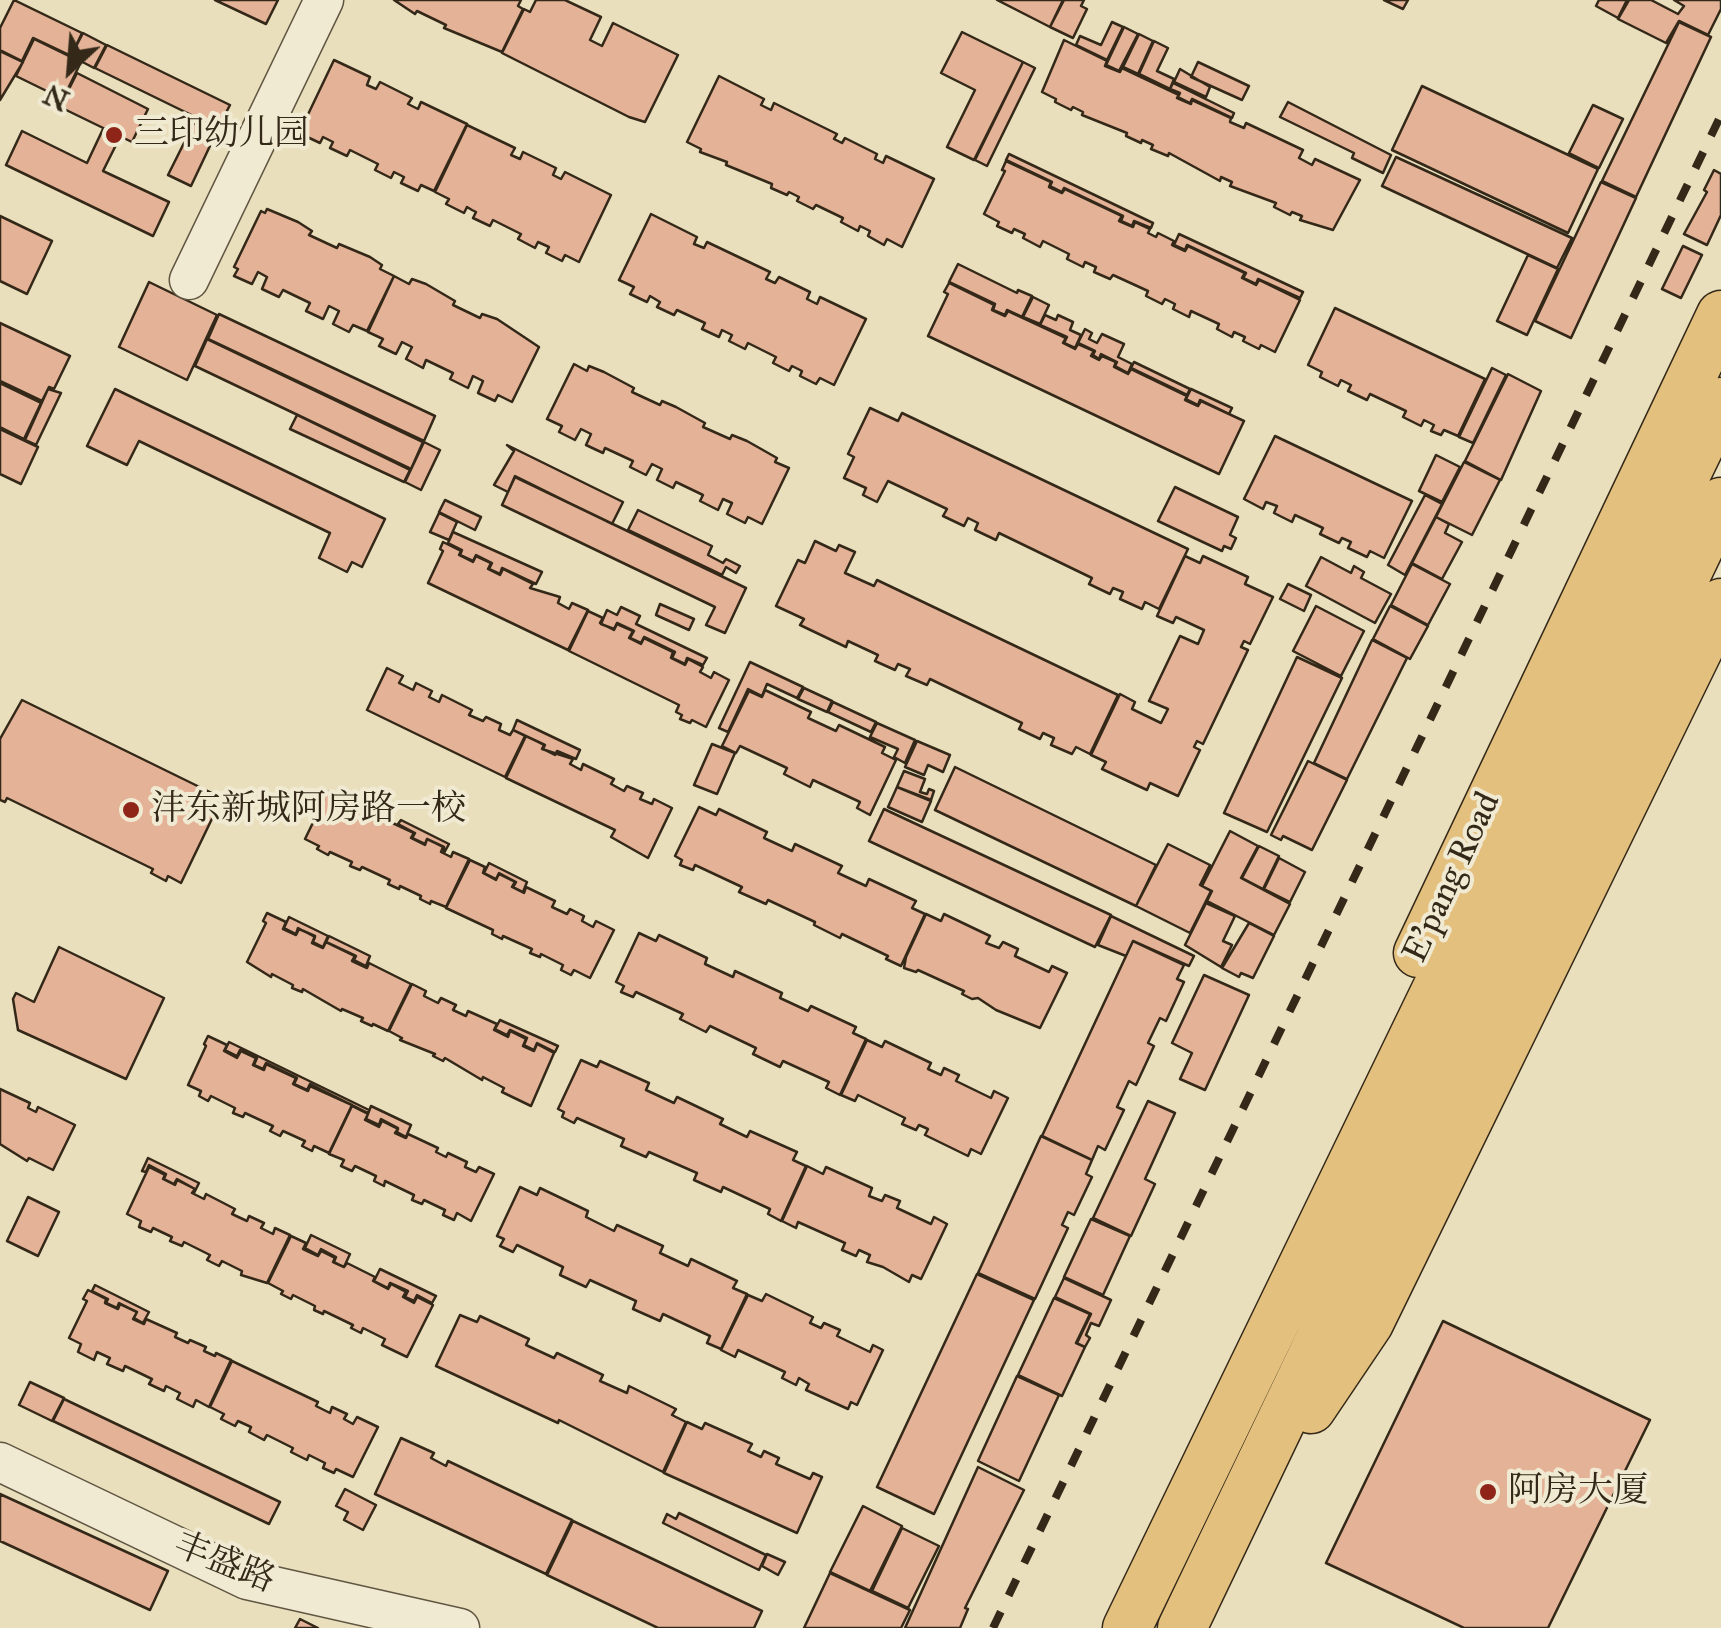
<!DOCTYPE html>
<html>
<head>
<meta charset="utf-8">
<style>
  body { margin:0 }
  #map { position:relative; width:1721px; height:1628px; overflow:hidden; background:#e9dfbc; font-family:"IM FELL Great Primer",serif }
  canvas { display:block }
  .north { position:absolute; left:20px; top:20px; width:100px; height:100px; -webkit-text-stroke:8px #f1ead3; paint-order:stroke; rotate:206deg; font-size:28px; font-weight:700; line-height:40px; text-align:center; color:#342919 }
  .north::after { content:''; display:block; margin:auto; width:35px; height:45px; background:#342919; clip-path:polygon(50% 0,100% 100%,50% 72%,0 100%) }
</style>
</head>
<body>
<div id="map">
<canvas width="1721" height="1628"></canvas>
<div class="north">N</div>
</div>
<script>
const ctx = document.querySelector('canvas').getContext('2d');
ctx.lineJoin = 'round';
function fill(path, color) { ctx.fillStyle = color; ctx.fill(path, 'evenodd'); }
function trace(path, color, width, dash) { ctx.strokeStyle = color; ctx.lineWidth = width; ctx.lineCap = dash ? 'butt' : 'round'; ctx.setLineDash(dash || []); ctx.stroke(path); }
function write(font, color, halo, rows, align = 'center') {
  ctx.font = font + ' "IM FELL Great Primer","Noto Serif SC",serif'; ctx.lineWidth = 8; ctx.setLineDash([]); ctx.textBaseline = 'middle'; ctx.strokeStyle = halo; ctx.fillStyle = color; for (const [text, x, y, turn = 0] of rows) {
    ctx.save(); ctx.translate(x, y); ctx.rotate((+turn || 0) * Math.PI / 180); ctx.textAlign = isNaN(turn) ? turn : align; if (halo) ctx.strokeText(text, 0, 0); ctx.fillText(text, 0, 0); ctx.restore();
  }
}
const building = new Path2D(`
  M14,0L82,33L71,56L33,38L22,61L0,50V28Z
  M215,0H278L266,24Z
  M394,0H521L518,6L523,9L502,52L444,28L446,25L417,11L415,14Z
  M536,0H565L601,17L590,40L602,46L613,23L678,55L645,122L629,117L502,53L524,9L530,12Z
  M997,0H1063L1050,27Z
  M1064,0H1084L1081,6L1087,9L1073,38L1050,27Z
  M1384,0H1408L1403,9Z
  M1599,0H1627L1618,18L1596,6Z
  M1629,0H1651L1678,14L1684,6L1674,0H1721V9L1708,35L1679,21L1666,43L1618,19Z
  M1112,22L1123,27L1107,60L1076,45L1080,36L1101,45Z
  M1679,22L1711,37L1636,197L1602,181Z
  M1124,27L1138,34L1119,71L1106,65Z
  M962,32L1023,62L974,160L947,147L975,90L941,73Z
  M83,33L106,45L94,68L71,56Z
  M1139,34L1153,41L1138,74L1123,67Z
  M34,39L81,62L63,99L16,76Z
  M1064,40L1107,61L1105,66L1120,72L1122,68L1179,95L1177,98L1191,104L1192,100L1231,118L1230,122L1244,128L1246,123L1303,150L1299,158L1312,165L1315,159L1360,180L1333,230L1300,220L1302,216L1292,212L1290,215L1274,207L1276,203L1230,186L1232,182L1221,177L1220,181L1169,153L1168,156L1151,149L1153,145L1142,140L1141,143L1126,136L1127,133L1082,115L1083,112L1073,107L1071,110L1055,102L1056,99L1042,92Z
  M1154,41L1168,48L1157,71L1174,79L1170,89L1139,74Z
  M107,45L230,105L218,128L95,68Z
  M0,51L23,62L0,100Z
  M334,60L370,77L367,85L376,89L380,82L412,98L408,104L418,109L421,102L467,124L434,191L421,185L418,191L401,183L404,177L394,172L391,178L375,170L378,164L350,150L347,156L330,148L333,142L323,137L320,143L303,135L306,129L302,127Z
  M1023,62L1035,68L987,166L975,160Z
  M1198,62L1249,86L1242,100L1191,77Z
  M1180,69L1210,87L1206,97L1174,82Z
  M77,73L148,109L132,142L60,107Z
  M719,76L764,99L761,105L771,110L774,103L837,134L834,139L842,143L845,138L877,154L875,159L883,163L886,156L934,179L902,247L887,239L884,245L868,236L870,231L860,226L858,231L841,222L843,218L816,205L813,209L797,201L799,197L789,192L787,195L771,188L772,184L726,165L727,162L700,152L701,149L687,142Z
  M1173,83L1234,113L1232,118L1192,99L1190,103L1178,97L1180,93L1170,89Z
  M1422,86L1598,169L1568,233L1392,150Z
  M1288,102L1391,155L1383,173L1352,158L1354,153L1280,117Z
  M1593,105L1623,119L1599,168L1569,153Z
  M196,119L218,129L191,186L168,175Z
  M467,125L515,148L511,155L520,159L523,152L556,168L553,175L561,179L565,172L611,195L579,262L565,255L562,261L546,253L549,247L538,242L535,248L518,239L521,234L493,220L490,226L473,218L476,212L472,210L467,207L464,213L446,204L449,199L435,192Z
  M103,129L120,137L103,171L169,202L153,236L6,165L22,131L87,163Z
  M1009,154L1153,223L1151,228L1134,221L1132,226L1121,221L1123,216L1064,188L1062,192L1050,186L1052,182L1006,160Z
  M1396,157L1572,238L1557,268L1382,186Z
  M1006,161L1051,182L1049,187L1062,193L1065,189L1122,216L1119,221L1133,227L1135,222L1150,229L1148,233L1156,237L1158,233L1174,241L1172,245L1185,251L1188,246L1245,273L1242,278L1256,285L1259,280L1300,300L1275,352L1261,345L1259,349L1243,341L1245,337L1234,332L1232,337L1217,329L1219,324L1191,311L1189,317L1173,309L1175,304L1165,299L1162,304L1146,296L1148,291L1113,275L1110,279L1094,272L1096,267L1085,262L1083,267L1067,259L1069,254L1043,241L1040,247L1023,238L1025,234L1014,229L1012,233L997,226L999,222L984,214L1005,171L1002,170Z
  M1714,170L1721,174V215L1707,245L1684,234L1707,192L1704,190Z
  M1601,182L1636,198L1571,338L1535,321Z
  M267,209L298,222L312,231L309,235L337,248L339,244L370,257L382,265L380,269L394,276L367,331L353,325L349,332L333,324L339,311L329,306L323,319L306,311L310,303L283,290L279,297L262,289L267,277L258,272L252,284L234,276L238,269L234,267L261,211L265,213Z
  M651,214L697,237L694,244L704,248L707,242L770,272L766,279L775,283L779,277L810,292L807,299L817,304L820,297L866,319L834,385L820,378L816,384L800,376L802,371L792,366L789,371L773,363L776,357L748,343L745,349L729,341L732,335L722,330L719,337L702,329L705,323L677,310L674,315L657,307L660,302L650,296L647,302L630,294L634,287L619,280Z
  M0,216L52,241L27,294L0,281Z
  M1179,234L1303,292L1300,298L1258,279L1256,284L1243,278L1246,273L1187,245L1185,250L1174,245Z
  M1683,246L1702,255L1681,298L1662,289Z
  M1528,255L1558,269L1527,335L1497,321Z
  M958,264L1017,293L1018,290L1032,296L1022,317L1007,310L1005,315L993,310L995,304L949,282Z
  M394,276L409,284L412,279L426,284L455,301L453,305L480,318L482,314L497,319L539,347L512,402L498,395L495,401L478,393L483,381L473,376L468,388L450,379L453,373L426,360L423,368L406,359L412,347L402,342L396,354L379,346L383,339L368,332Z
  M149,282L217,315L187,380L119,347Z
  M949,283L994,305L992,310L1005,316L1008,311L1066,338L1063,343L1075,349L1078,344L1094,351L1091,356L1099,360L1102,356L1116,362L1114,367L1128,374L1131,369L1187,396L1185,400L1198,406L1201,401L1244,421L1219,474L928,336L948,294L944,292Z
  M1033,297L1049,305L1040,324L1023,317Z
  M1335,308L1485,379L1458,436L1444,430L1441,435L1431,431L1434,425L1424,420L1421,426L1403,417L1406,411L1370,394L1367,400L1348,391L1351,385L1341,380L1338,386L1320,377L1322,372L1308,365Z
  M219,314L435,416L424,441L208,339Z
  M1045,315L1056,320L1058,315L1073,322L1070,330L1081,335L1075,348L1064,343L1067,337L1040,325Z
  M0,323L70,356L54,389L49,387L42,401L0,381Z
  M1085,329L1092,333L1089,339L1097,343L1102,334L1124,344L1118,357L1132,364L1128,373L1115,366L1117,362L1101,354L1099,359L1093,355L1095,351L1078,343Z
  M207,339L423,442L411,469L195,366Z
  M1134,362L1190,389L1187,395L1131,368Z
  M574,364L587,371L589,366L604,372L634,388L632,392L660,405L662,401L676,407L705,423L703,427L730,439L732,435L747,441L777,458L775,462L789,468L762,524L748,517L745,523L727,514L732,503L723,499L718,510L700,501L703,495L676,482L673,488L657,480L662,469L652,464L646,475L630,467L633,461L605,448L603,453L586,445L591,434L581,429L575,440L559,432L562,426L547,419Z
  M1492,368L1506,375L1473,443L1459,437Z
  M1508,374L1541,391L1501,480L1465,461Z
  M0,383L41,403L24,439L0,427Z
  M48,389L61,393L36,445L25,440Z
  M115,389L385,519L362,567L352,562L347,572L319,558L330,533L139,441L127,465L87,446Z
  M1191,389L1232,408L1229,414L1200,400L1198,405L1186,399Z
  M870,408L898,421L902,413L1188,549L1159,609L1145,602L1142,609L1120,599L1123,592L1113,588L1110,594L1089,584L1092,578L999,533L996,540L975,530L978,523L968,518L964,526L943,516L947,509L888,481L877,502L863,495L866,488L844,478L854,457L848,454Z
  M297,415L410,470L404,482L290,429Z
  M0,429L38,447L21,484L0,474Z
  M1275,436L1412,501L1384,558L1370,551L1367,557L1348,548L1351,542L1342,538L1339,543L1320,534L1323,528L1295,515L1292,522L1274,513L1277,506L1266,502L1263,509L1244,499Z
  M424,442L440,450L421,490L405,482Z
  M507,445L623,502L612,524L515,476L508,492L494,485L514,451Z
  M1436,455L1460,467L1442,502L1419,491Z
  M1464,462L1500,480L1472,535L1436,517Z
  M515,477L746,588L725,633L706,625L715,607L502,505Z
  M1175,487L1238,517L1230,535L1236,538L1231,549L1224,546L1222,551L1158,521Z
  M1425,495L1442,504L1405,575L1388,565Z
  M445,500L481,517L475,530L439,512Z
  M638,510L712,546L708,555L723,563L726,559L740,566L736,573L726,567L722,575L628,530Z
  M439,513L457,522L449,540L430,532Z
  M1436,517L1449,524L1445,533L1462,542L1442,579L1412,563Z
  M453,532L542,572L536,584L502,568L500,574L489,569L492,563L476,555L473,561L460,555L462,550L448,543Z
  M815,541L836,551L839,545L855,552L845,573L874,586L877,580L1118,695L1090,754L1076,747L1072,754L1051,745L1054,738L1043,733L1040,739L1019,729L1022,723L930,679L927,685L906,676L910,669L898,664L895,670L875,661L878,655L848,641L846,647L800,625L804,619L776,606L798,560L805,563Z
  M443,542L461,551L459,555L473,562L476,556L491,563L488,569L500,575L503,569L533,584L530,588L560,597L558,603L569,609L572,603L588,610L568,650L428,583L443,551L440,549Z
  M1185,556L1200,563L1203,556L1248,577L1245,584L1273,597L1250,644L1244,641L1241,647L1248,650L1203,744L1197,741L1194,747L1200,750L1178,796L1150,783L1147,790L1102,769L1106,762L1091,755L1120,694L1135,702L1132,709L1161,723L1168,709L1149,701L1180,636L1198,644L1204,630L1176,617L1173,623L1157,616Z
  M1321,557L1351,573L1354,566L1364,572L1361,578L1391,594L1375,623L1306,586Z
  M1412,564L1450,584L1428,625L1391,605Z
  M1288,584L1311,595L1304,611L1280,599Z
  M660,604L694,619L689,630L656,615Z
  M1316,606L1364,631L1341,676L1293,651Z
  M1390,606L1428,626L1410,659L1373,639Z
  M621,607L640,616L636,624L707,658L703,665L687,658L685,664L672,658L675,652L644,637L641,643L630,638L634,631L617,623L614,629L601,624L607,610L617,615Z
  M588,611L603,618L600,623L614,630L617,624L633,631L629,638L641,644L644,638L673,652L671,658L685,665L688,659L703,667L700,672L711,678L714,672L729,680L706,727L692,720L690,723L680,719L682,715L676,712L679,705L569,651Z
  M1372,640L1407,658L1347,779L1314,763Z
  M1297,657L1342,678L1267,832L1224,813Z
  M750,662L803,687L797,698L767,684L762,696L748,689L728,732L719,728Z
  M387,668L403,676L399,683L413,690L416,683L432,691L429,697L439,702L442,695L472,710L469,715L483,721L486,717L501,724L499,730L510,735L513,730L525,736L505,777L367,710Z
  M804,688L832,701L827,712L798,699Z
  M765,690L811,712L808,718L836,731L839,725L885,747L882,753L896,760L870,815L857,808L860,802L813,780L810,787L784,774L787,768L740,746L736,753L722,746L749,691L762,697Z
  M22,700L222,798L181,883L168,876L166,881L151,873L153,869L7,798L5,802L0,800V739Z
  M833,702L876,722L871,732L828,712Z
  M517,720L580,750L576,759L557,751L555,755L543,749L545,745L513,730Z
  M877,723L915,740L905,763L894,757L898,749L870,737Z
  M526,736L544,745L542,749L573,759L570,764L581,770L583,764L614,779L611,784L624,791L627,786L643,793L640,799L652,804L654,799L672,808L648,858L611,837L615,830L506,778Z
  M917,741L950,755L943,772L928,765L924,775L905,767Z
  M712,744L735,753L717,794L694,785Z
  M1308,761L1347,780L1312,850L1283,836L1281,840L1271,835Z
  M955,767L1156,865L1136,906L935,810Z
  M904,771L925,779L920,792L927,794L929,789L934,791L931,800L897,787Z
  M897,787L931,801L922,822L888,807Z
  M324,790L343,799L341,805L355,812L358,806L372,814L370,818L381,823L384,819L414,833L411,838L425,845L427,839L443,847L441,852L451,857L453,852L469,859L446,907L431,901L430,904L420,899L421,896L400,886L399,889L388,884L390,880L362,867L360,870L350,866L352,862L330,852L328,855L317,849L319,846L305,839L324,800L321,799Z
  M347,794L385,813L381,823L371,818L373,813L357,805L354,811L342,805Z
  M699,807L716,815L719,809L767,832L764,838L792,851L795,844L842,866L838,873L866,886L869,879L916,901L912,908L925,914L901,966L886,959L888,956L842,934L840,938L814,925L815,922L768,900L766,904L739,892L742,887L695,865L693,870L680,865L682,860L675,856Z
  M884,809L1111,915L1095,947L869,841Z
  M401,820L449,844L444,853V847L427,839L425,844L412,838L415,833L398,824Z
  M1230,831L1258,846L1241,878L1290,904L1274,935L1207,901L1212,891L1202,886Z
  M1168,844L1210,865L1200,885L1211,891L1190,933L1136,906Z
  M1259,846L1279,856L1263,889L1242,878Z
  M1279,858L1305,872L1290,902L1264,889Z
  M470,860L485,867L483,873L496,880L499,874L515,882L512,887L524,893L526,887L555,901L552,907L567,914L570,909L584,916L582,921L593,927L596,921L614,930L590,978L574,970L571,975L561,970L563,965L541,954L540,957L530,953L532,949L503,936L502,939L492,934L493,930L446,908Z
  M489,863L527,882L523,892L513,887L516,882L499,873L496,879L484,873Z
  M1206,903L1235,916L1223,941L1232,945L1221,967L1185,945Z
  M267,913L286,922L283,929L296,935L299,929L315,936L312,943L323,948L326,942L355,956L352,961L367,968L369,963L411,984L388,1031L373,1024L372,1026L361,1021L363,1018L342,1009L341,1011L303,989L302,992L292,988L293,985L272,974L271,977L247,962L266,923L263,921Z
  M926,914L941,921L944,914L990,936L986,943L999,948L1003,942L1018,949L1015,956L1049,972L1052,966L1067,973L1040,1028L996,1010L978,998L972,999L962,994L964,991L918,970L916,972L904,968L906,957Z
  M1111,916L1194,956L1189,966L1133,941L1126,956L1098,945Z
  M289,917L328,936L323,947L313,942L315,937L298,928L296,934L284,928Z
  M1249,923L1274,936L1253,978L1241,973L1239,977L1222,968Z
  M639,933L656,941L659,935L707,958L705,964L733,977L735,971L782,993L780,998L808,1011L811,1006L856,1027L853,1033L866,1039L840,1095L826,1088L829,1082L783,1061L780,1067L753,1054L756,1048L710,1026L706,1032L680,1019L683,1014L636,992L633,997L621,992L624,986L616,982Z
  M329,936L370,956L366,966L354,960L356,956L326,942Z
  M1133,941L1184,965L1177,979L1184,982L1166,1021L1160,1018L1148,1043L1154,1046L1136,1085L1129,1081L1117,1107L1124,1110L1105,1150L1098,1146L1092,1160L1042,1136Z
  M59,947L164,998L126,1079L18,1030L13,999L16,993L34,1002Z
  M1204,975L1249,995L1205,1090L1180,1079L1192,1053L1172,1043Z
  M412,984L426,991L424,996L438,1003L441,998L456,1005L453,1010L466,1016L468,1011L497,1024L494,1030L508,1037L510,1031L526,1039L523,1046L534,1051L537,1044L554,1053L531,1106L502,1092L504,1088L483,1077L482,1080L445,1058L443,1061L433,1056L435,1054L400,1040L402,1038L389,1031Z
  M500,1020L558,1046L555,1052L537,1043L534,1050L524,1045L527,1038L510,1030L507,1035L495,1029Z
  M208,1036L227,1045L224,1051L237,1058L241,1051L256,1058L253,1065L264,1070L266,1064L296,1078L293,1084L308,1091L310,1086L352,1105L329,1153L314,1146L312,1151L302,1146L305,1141L283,1131L280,1136L270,1131L273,1126L245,1113L243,1117L233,1113L235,1108L211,1096L208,1101L199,1096L201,1091L188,1085L206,1046L204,1044Z
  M867,1040L882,1047L885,1041L931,1063L928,1069L941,1075L944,1068L959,1075L956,1081L991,1098L994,1091L1008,1098L981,1154L971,1149L968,1156L925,1135L928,1129L919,1125L916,1130L902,1124L905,1118L858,1095L855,1101L841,1095Z
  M229,1042L369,1110L368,1113L310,1084L307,1090L294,1084L297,1078L266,1063L263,1069L254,1065L257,1058L240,1050L237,1056L225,1050Z
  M581,1060L597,1067L600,1061L649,1083L646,1090L674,1103L677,1097L723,1119L720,1124L747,1137L750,1131L797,1152L793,1160L806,1166L781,1221L768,1214L770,1209L723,1187L721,1192L694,1180L697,1173L649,1152L646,1157L621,1146L624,1139L577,1118L574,1123L562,1117L564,1112L558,1109Z
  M0,1089L30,1103L28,1108L36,1112L38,1107L75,1125L53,1170L29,1158L27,1161L0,1144Z
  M1148,1101L1175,1113L1145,1179L1155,1184L1131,1236L1093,1218Z
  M352,1106L368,1114L365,1120L379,1127L382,1121L398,1129L395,1133L406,1138L408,1134L438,1148L436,1152L446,1157L448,1153L467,1162L465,1167L476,1172L479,1167L494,1174L471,1221L457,1213L454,1220L443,1215L445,1210L424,1200L422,1204L412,1200L414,1195L385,1181L384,1186L374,1181L376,1176L355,1166L352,1171L341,1166L344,1160L329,1154Z
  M371,1106L411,1125L406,1137L397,1132L398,1128L381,1119L379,1125L366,1119Z
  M1041,1136L1092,1160L1086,1174L1092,1177L1074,1215L1068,1212L1062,1225L1068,1228L1035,1299L978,1273Z
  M148,1158L199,1183L194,1193L195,1189L177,1179L174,1184L164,1179L166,1174L149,1165L146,1172L142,1171Z
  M807,1166L823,1174L826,1167L872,1188L869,1196L882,1201L885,1195L900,1201L897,1208L931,1224L934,1217L947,1224L921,1279L912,1275L909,1282L883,1267L867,1262L870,1255L859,1250L856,1256L842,1250L845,1243L798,1222L796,1228L782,1221Z
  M149,1167L165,1175L163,1179L175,1185L177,1180L195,1189L192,1193L204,1199L206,1194L235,1209L232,1214L247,1221L249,1216L264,1223L261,1228L273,1234L275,1228L290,1235L267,1283L241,1275L242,1271L222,1261L219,1266L207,1260L210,1255L184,1242L182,1246L170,1241L172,1237L153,1228L151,1232L139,1227L141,1221L127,1214Z
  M520,1187L537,1195L540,1188L588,1211L586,1217L614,1231L617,1225L663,1246L660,1253L688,1266L691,1259L737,1281L733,1288L747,1294L721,1349L707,1343L710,1336L663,1314L660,1321L633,1309L636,1301L590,1280L586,1287L560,1275L563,1267L517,1245L513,1252L500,1246L504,1239L497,1236Z
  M28,1197L59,1212L38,1256L7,1241Z
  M1091,1219L1130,1236L1103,1295L1064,1277Z
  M311,1235L350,1254L344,1267L334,1262L336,1257L321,1249L318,1255L305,1248Z
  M291,1236L306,1243L303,1249L318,1256L321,1251L335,1258L333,1262L344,1267L347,1263L375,1277L373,1281L388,1289L391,1284L406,1292L403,1297L414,1303L417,1297L433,1305L407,1357L382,1345L385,1339L363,1328L361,1333L351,1328L353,1325L324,1311L323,1314L314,1310L315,1306L293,1295L291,1299L281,1294L283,1291L268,1283Z
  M380,1269L436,1296L432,1303L417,1295L414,1301L405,1297L408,1291L390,1283L388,1288L374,1281Z
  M977,1274L1034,1300L934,1514L877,1487Z
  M1064,1278L1111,1300L1099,1326L1091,1323L1086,1335L1090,1338L1085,1347L1077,1343L1091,1314L1055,1297Z
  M95,1285L149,1312L143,1323L134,1318L137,1312L119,1303L117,1308L106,1303L108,1299L92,1291Z
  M88,1290L106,1299L105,1303L118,1309L120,1304L137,1312L133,1319L144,1324L146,1319L177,1333L175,1337L188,1343L190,1340L206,1347L204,1351L215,1356L216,1353L231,1360L209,1407L196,1400L193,1407L177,1399L180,1393L166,1386L164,1391L149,1384L152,1379L125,1366L123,1371L107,1364L110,1358L97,1352L94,1360L78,1352L81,1344L69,1338L87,1301L83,1299Z
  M766,1294L813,1317L810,1323L821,1328L824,1323L840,1330L837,1336L870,1352L873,1345L883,1350L857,1405L851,1402L848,1409L806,1390L809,1384L799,1378L796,1385L782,1378L785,1372L738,1350L735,1357L721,1350L748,1295L762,1301Z
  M1054,1298L1090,1314L1076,1343L1085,1347L1062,1396L1018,1375Z
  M460,1315L477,1322L480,1316L529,1339L526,1345L554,1358L557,1353L603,1375L600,1381L627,1393L629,1386L676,1409L672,1415L686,1422L663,1472L559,1420L558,1423L436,1366Z
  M1443,1321L1650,1420L1548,1628H1464L1326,1563Z
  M232,1361L318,1402L316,1406L330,1413L332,1407L347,1414L344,1419L353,1424L357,1417L378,1427L353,1477L336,1469L334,1473L323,1468L325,1463L309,1455L307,1460L291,1452L293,1448L267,1435L264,1440L249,1432L251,1427L238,1421L235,1426L221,1419L224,1414L210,1407Z
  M1017,1376L1059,1395L1019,1481L978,1461Z
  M30,1382L64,1398L52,1421L19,1405Z
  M64,1399L280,1502L269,1524L53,1421Z
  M687,1422L702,1429L705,1423L752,1444L748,1451L761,1457L764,1451L779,1458L776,1464L810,1479L813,1473L822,1477L797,1533L664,1473Z
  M401,1438L434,1453L431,1458L446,1466L448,1461L572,1520L546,1574L375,1494Z
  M978,1467L1024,1490L965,1608L968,1609L960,1628H905Z
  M345,1489L376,1505L363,1530L344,1520L348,1512L336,1506Z
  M0,1494L168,1571L150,1610L0,1541Z
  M863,1506L902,1526L870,1591L830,1572Z
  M679,1513L766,1555L759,1570L663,1523L667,1514L676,1519Z
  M573,1521L762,1611L754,1628H658L547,1575Z
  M902,1528L939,1546L908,1608L872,1591Z
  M767,1554L785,1562L778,1575L762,1566Z
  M830,1573L910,1610L901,1628H804Z
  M300,1619L318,1628H295Z`);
const minor = new Path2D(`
  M189,280L324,0
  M0,1462L247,1580L460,1628`);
const major = new Path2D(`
  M1418,953L1721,315
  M1311,1409L1369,1323L1721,603
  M1127,1628L1721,402
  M1182,1628L1721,502`);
const rail = new Path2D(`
  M993,1628L1721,115`);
const markers = [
  [114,135,10,"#8f2418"],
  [131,810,10,"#8f2418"],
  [1488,1492,10,"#8f2418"]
];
const poiNames = [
  ["三印幼儿园",134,135],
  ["沣东新城阿房路一校",151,810],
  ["阿房大厦",1508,1492]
];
const streetNames = [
  ["E'pang Road",1453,878,-65],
  ["丰盛路",224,1564,22]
];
fill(building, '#e4b296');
trace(building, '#342919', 2.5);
trace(minor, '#615642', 41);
trace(major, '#342919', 51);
trace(minor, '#f1ead3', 38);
trace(major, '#e4c07e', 48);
trace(rail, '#342919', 8, [18, 18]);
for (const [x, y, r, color] of markers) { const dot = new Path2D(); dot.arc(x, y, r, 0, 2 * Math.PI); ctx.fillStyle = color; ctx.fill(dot); trace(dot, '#f1ead3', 4); }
write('35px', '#342919', '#f1ead3', poiNames, 'left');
write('35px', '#342919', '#f1ead3', streetNames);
</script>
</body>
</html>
